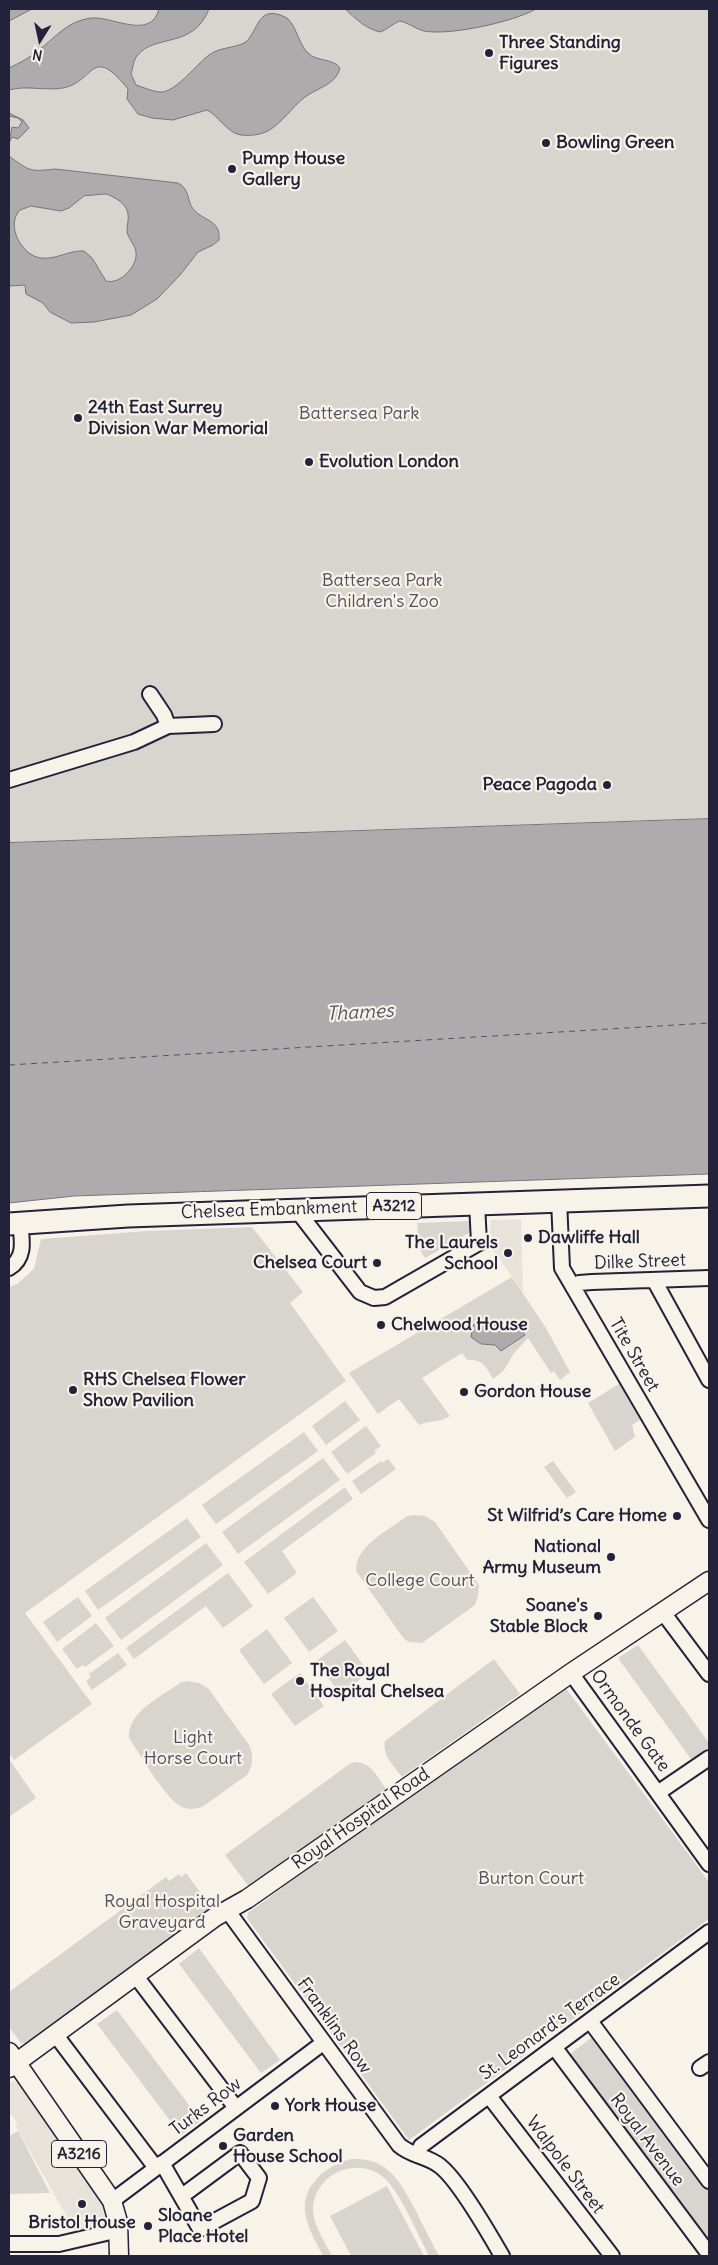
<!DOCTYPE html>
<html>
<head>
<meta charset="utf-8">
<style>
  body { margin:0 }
  #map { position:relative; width:718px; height:2265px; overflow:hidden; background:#f7f3e8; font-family:Delius,sans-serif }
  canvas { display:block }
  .frame { position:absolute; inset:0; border:10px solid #22223b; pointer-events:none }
  .north { position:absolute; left:15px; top:15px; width:50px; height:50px; -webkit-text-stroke:4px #f7f3e8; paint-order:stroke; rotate:190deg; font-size:14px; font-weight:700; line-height:20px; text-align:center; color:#22223b }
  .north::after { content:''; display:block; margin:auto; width:18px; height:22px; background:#22223b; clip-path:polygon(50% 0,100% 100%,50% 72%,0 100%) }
</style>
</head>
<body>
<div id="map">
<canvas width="718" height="2265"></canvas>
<div class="frame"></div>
<div class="north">N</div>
</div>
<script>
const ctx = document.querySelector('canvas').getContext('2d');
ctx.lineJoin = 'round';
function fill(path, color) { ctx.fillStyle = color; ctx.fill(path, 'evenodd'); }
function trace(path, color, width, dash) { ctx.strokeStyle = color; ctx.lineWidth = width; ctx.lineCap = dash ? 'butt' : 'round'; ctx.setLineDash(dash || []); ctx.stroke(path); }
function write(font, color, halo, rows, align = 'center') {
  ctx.font = font + ' Delius,sans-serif'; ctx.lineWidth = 4.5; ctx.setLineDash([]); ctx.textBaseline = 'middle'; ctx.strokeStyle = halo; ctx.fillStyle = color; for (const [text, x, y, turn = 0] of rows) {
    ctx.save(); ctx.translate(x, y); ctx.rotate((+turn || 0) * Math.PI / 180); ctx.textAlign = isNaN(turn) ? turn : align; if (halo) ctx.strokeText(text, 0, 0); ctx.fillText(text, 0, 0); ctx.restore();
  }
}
const built = new Path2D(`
  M521,1219L523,1292L491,1247L490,1220Z
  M13,2081L21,2084L91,2183L109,2213L113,2226L79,2238L15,2125L18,2124L11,2114L9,2116V2084Z`);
const green = new Path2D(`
  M9,9H709V819L9,843Z
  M469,1221V1233L425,1258L414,1240L418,1230L417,1223Z
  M252,1227L303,1292L290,1303L346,1381L25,1613L92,1704L14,1760L9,1753V1287L17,1284L34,1269L41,1239L147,1231Z
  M512,1277L546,1328L570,1372L560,1380L554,1371L551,1373L528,1338L514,1353L504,1370L493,1379C487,1368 482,1358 467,1360L462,1353L422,1378L450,1416C439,1423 430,1420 419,1425L399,1399L378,1414L349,1373Z
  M619,1384L640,1420L632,1425L635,1437L615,1451L588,1403Z
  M345,1401L360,1420L326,1445L312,1426Z
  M366,1426L381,1446L374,1451L376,1453L347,1474L331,1452Z
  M304,1432L318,1451L216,1524L202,1505Z
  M323,1458L340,1480L238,1554L222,1532Z
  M388,1459L396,1469L361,1494L352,1481L381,1461L382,1463Z
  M553,1461L576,1492L567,1498L544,1467Z
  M345,1487L353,1499L282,1551L297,1573L268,1594L244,1562Z
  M413,1515L425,1516L435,1522L479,1585L478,1596L475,1605L422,1643L409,1642L404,1639L356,1571C355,1546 389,1530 407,1516Z
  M187,1518L201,1537L98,1610L85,1591Z
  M206,1543L223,1565L121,1640L105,1618Z
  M228,1573L253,1606L223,1628L206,1606L134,1659L126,1648Z
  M78,1597L92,1616L57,1642L43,1622Z
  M313,1597L338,1631L309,1652L284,1618Z
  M96,1623L114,1646L85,1667L83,1665L77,1669L62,1649Z
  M267,1629L292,1663L264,1684L239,1650Z
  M345,1640L369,1673L340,1694L316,1661Z
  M638,1645L709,1743V1747L691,1759L618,1658Z
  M118,1653L127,1665L92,1690L86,1681L91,1677L89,1674Z
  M494,1659L520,1694L402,1777C394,1766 382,1755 385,1741Z
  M300,1673L324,1706L295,1726L271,1694Z
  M186,1681L199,1683L208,1688L249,1745C254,1756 253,1765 247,1775L202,1807C195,1809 189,1810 182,1807C166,1800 140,1754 129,1738C127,1712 161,1697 180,1683Z
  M565,1687L709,1882V1919L554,2033L547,2025L520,2046L526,2054L409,2140L247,1918L248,1913L381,1815H385L425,1787L426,1783Z
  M9,1759L36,1798L9,1817Z
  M354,1762C371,1762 377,1776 386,1789L250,1888L225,1855L348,1765Z
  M186,1873L210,1906V1911L26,2043H21L9,2027V1992L166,1877L169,1881L179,1874L181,1877Z
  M199,1948L280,2060L261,2073L179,1964Z
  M117,2010L201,2121L181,2135L97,2024Z
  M596,2034L709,2189V2243L570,2054Z
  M18,2131L50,2193L9,2194V2136Z
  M351,2159C389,2157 400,2182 416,2211C423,2226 431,2241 439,2256H429C418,2235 400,2191 383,2177C356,2155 313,2175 313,2210C314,2227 325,2242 332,2256H323C317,2244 309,2231 306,2217C299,2187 325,2166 351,2159Z
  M387,2186L424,2256H351L330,2216Z`);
const water = new Path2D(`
  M9,9H32L9,21Z
  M159,9H209C193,50 154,33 137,56C133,61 133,68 131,74L136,85C143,87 151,91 159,92C176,94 198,61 212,53C223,47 235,48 246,42C259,29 258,3 287,18C297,27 298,43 308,53C317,62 333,58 340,68C336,85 317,88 305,97C292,107 283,122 268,131C260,135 250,136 241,135C227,133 219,116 207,110L173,120L152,118L138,114L127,99L128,89C91,43 95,82 63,88C44,91 27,85 9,90V68C19,63 30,58 39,50C56,37 67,21 91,18C113,16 151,41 159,9Z
  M345,9H536C513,22 449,36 424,31C415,29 408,22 399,21L381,32C367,30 355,18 345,9Z
  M9,113L23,120L29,128L18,139L12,137L9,143L12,127L18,128L22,122L18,118L9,116Z
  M9,156C30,171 29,172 55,169L178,183C191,190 186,201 194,210C204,221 221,220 219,240L213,245L198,252L180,275L157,299L131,315L94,322L71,323L50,312L43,303L26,294L25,285L9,286ZM106,194C115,197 127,204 128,214C129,219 127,225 127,230C127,238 135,244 136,252C138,266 120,285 106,281L92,258L84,251C69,250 56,260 41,258C22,256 5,225 20,210L31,206L61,211L69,208L84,196Z
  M709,819V1174L74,1196L9,1203V843Z
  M509,1320L518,1324L525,1335L501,1351L495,1345L481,1344L471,1337L473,1325L477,1323L490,1327Z`);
const ferry = new Path2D(`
  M9,1065L709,1023`);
const minor = new Path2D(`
  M150,694L164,715L168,726
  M9,780L134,742L168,726L214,724
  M559,1200L562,1268L709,1520
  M296,1209L360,1292L374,1298L385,1297L479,1243L477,1203
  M9,1268C26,1258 22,1240 20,1223
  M654,1280L709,1380
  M573,1287L579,1283L592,1282L709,1278
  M662,1611L709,1674
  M571,1673L709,1864
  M659,1792L709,1758
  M227,1910L399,2145C411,2156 428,2156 440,2166C458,2180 490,2235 502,2256
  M135,1975L236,2108
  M590,2021L709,2181
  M55,2034L156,2168
  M555,2048L709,2254
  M700,2068L709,2062
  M489,2096L612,2256
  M417,2155L421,2146L709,1932
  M162,2163L200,2229L252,2201L259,2178L240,2153L182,2196
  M112,2201L323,2043
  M9,2244H59L119,2230`);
const major = new Path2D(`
  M9,2052L112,2201L118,2222L119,2256
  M9,2068L215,1917L247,1899L571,1673L709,1581`);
const highway = new Path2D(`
  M9,1224L128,1216L709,1196`);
const markers = [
  [489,53,5,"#22223b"],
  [546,143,5,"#22223b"],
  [232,169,5,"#22223b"],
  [78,418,5,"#22223b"],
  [309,462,5,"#22223b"],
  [607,785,5,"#22223b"],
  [528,1238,5,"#22223b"],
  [508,1253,5,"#22223b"],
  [377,1263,5,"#22223b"],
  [381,1325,5,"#22223b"],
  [73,1390,5,"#22223b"],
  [464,1392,5,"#22223b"],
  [677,1516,5,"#22223b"],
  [611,1557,5,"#22223b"],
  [598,1616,5,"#22223b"],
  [300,1681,5,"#22223b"],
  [275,2106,5,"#22223b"],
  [223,2146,5,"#22223b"],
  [82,2204,5,"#22223b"],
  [148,2226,5,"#22223b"]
];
const shields = [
  [394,1206,55],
  [79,2154,55]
];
const shieldNames = [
  ["A3212",394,1206],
  ["A3216",79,2154]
];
const poiNames = [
  ["Three Standing",499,43],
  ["Figures",499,64],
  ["Bowling Green",556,143],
  ["Pump House",242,159],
  ["Gallery",242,180],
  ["24th East Surrey",88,408],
  ["Division War Memorial",88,429],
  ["Evolution London",319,462],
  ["Peace Pagoda",597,785,"right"],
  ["Dawliffe Hall",538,1238],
  ["The Laurels",498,1243,"right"],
  ["School",498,1264,"right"],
  ["Chelsea Court",367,1263,"right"],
  ["Chelwood House",391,1325],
  ["RHS Chelsea Flower",83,1380],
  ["Show Pavilion",83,1401],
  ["Gordon House",474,1392],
  ["St Wilfrid’s Care Home",667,1516,"right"],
  ["National",601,1547,"right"],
  ["Army Museum",601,1568,"right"],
  ["Soane's",588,1606,"right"],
  ["Stable Block",588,1627,"right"],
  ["The Royal",310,1671],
  ["Hospital Chelsea",310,1692],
  ["York House",285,2106],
  ["Garden",233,2136],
  ["House School",233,2157],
  ["Sloane",158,2216],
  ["Place Hotel",158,2237],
  ["Bristol House",82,2223,"center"]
];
const parkNames = [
  ["Battersea Park",359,414],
  ["Battersea Park",382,581],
  ["Children's Zoo",382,602],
  ["College Court",420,1581],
  ["Light",193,1738],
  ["Horse Court",193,1759],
  ["Burton Court",531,1879],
  ["Royal Hospital",162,1902],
  ["Graveyard",162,1923]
];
const streetNames = [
  ["Chelsea Embankment",269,1210,-2],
  ["Dilke Street",640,1262,-2],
  ["Tite Street",634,1355,60],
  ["Ormonde Gate",630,1721,54],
  ["Royal Hospital Road",361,1819,-35],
  ["Franklins Row",334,2026,54],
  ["St. Leonard's Terrace",550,2027,-36],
  ["Turks Row",206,2107,-37],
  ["Royal Avenue",647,2140,53],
  ["Walpole Street",565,2165,53]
];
const waterNames = [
  ["Thames",360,1013,-3]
];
fill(built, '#e7e3db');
fill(green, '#d8d5cf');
fill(water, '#aeabad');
trace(water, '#76747f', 1);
trace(ferry, '#535263', 1, [6, 5]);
trace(minor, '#22223b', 18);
trace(major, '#22223b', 21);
trace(highway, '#22223b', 25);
trace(minor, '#f7f3e8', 14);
trace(major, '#f7f3e8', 18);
trace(highway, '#f7f3e8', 21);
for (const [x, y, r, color] of markers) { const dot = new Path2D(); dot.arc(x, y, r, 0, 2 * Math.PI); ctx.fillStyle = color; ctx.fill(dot); trace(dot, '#f7f3e8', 2); }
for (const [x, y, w] of shields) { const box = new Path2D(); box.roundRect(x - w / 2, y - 13.5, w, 27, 4); ctx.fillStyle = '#f7f3e8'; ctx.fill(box); trace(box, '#22223b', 1); }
write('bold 16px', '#22223b', null, shieldNames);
write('bold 18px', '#22223b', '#f7f3e8', poiNames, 'left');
write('18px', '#504f60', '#f7f3e8', parkNames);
write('18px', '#22223b', '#f7f3e8', streetNames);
write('italic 19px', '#535263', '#f7f3e8', waterNames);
</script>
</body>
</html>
